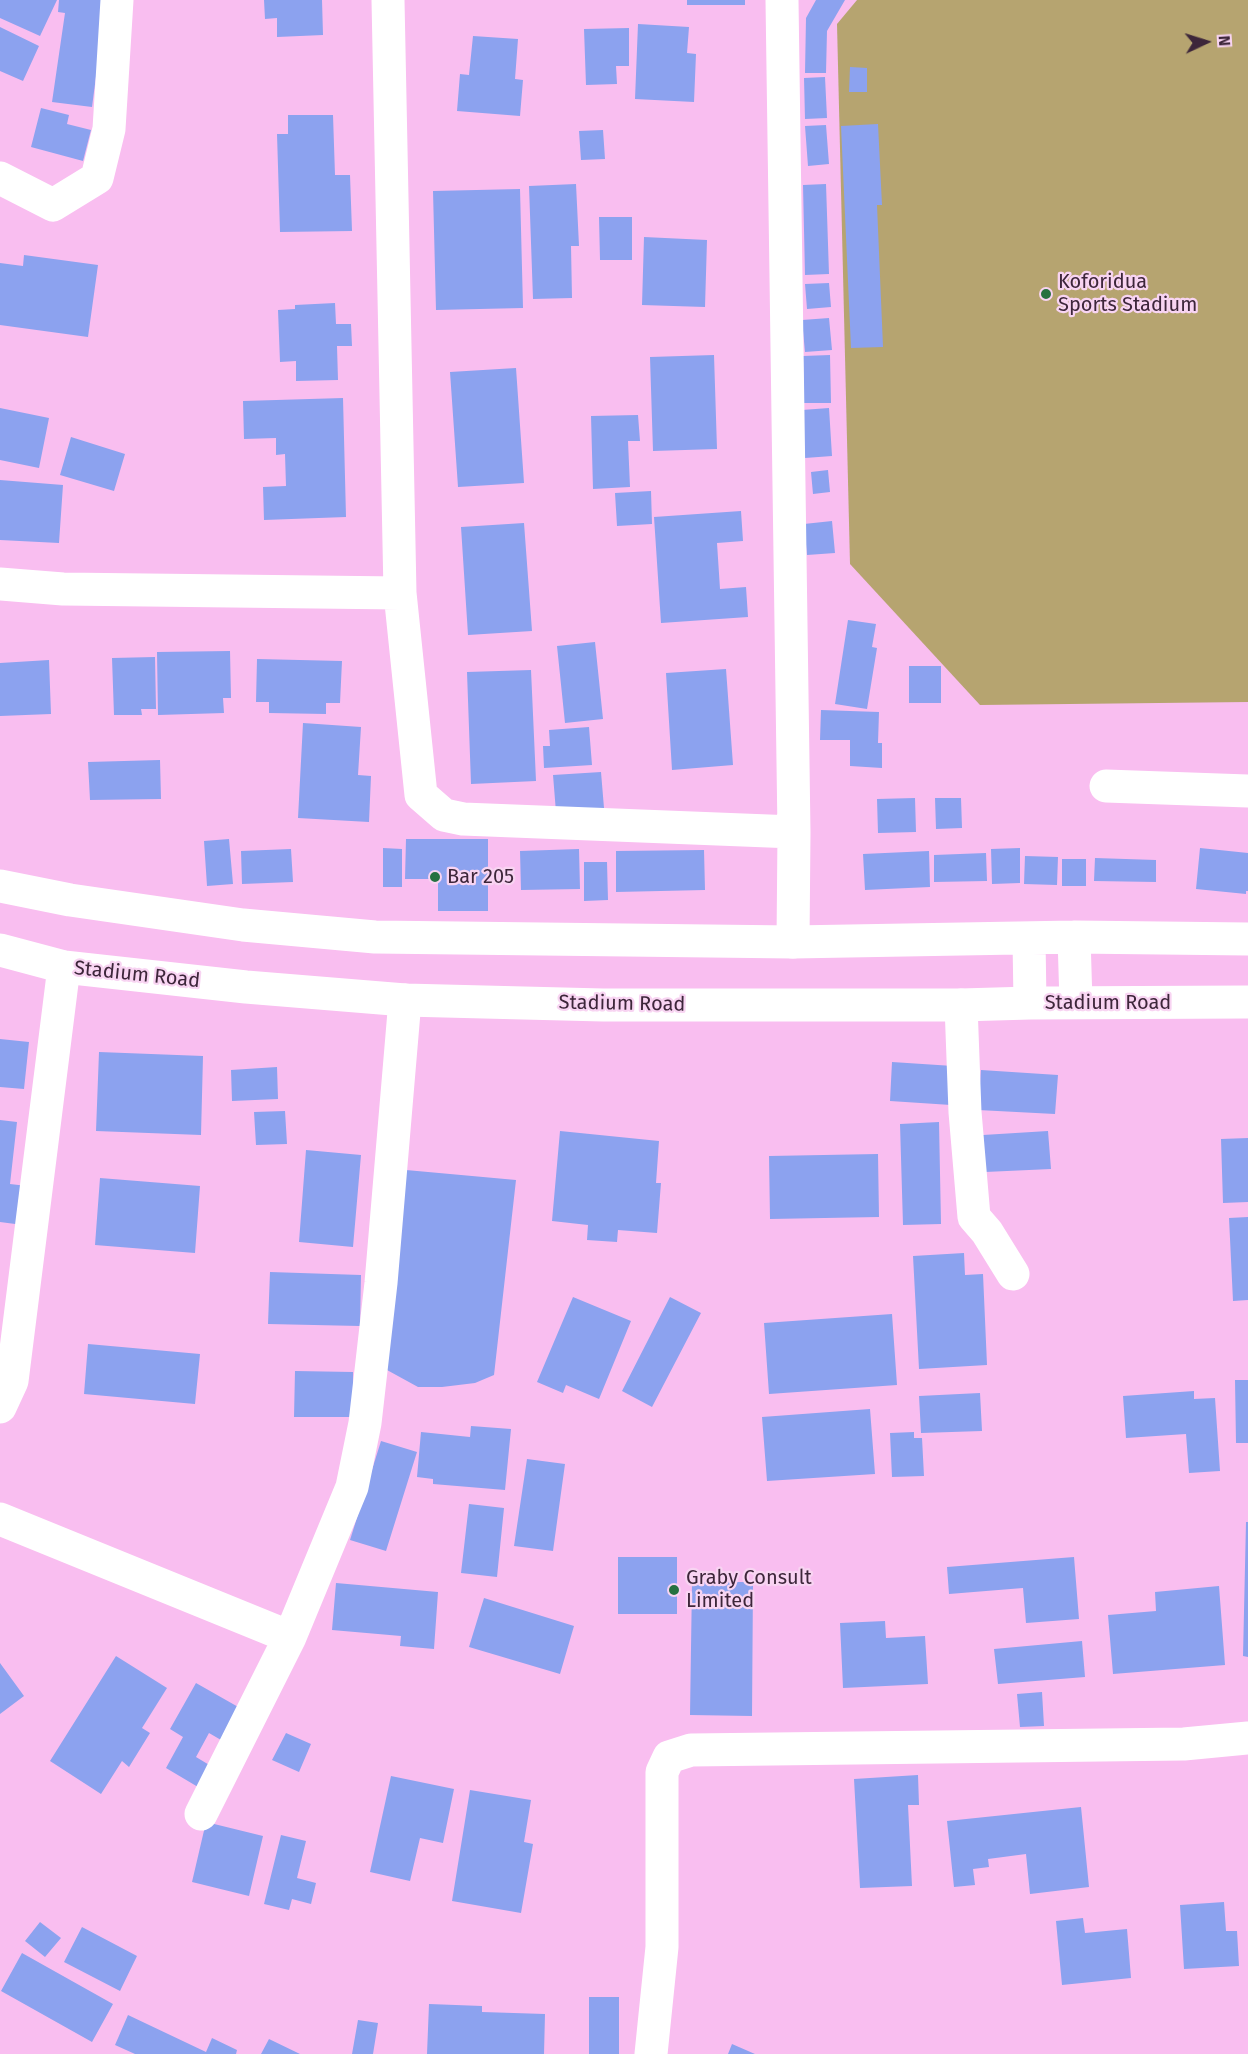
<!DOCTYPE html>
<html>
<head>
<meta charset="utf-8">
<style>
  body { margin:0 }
  #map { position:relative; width:1248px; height:2054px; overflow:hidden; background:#f9bef0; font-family:"Fira Sans",sans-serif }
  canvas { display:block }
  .north { position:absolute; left:1176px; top:12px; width:60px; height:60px; -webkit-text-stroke:4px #f8d4f2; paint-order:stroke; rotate:86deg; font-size:16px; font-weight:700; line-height:24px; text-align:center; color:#3d263a }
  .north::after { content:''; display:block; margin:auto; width:21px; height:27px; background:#3d263a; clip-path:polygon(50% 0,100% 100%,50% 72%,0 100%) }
</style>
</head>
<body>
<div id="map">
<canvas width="1248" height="2054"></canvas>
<div class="north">N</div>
</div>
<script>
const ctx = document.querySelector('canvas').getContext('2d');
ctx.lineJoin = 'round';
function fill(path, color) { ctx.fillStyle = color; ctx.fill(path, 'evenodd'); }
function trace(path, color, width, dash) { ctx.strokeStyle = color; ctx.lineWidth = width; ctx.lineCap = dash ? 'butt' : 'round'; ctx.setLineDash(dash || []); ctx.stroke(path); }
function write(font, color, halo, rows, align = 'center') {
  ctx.font = font + ' "Fira Sans",sans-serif'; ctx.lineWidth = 4.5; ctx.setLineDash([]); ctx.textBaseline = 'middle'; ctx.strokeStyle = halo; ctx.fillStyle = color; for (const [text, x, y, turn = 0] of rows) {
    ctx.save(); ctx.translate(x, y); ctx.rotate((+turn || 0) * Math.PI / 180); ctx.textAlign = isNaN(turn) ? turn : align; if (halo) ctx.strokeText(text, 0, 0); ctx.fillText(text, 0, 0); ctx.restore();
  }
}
const green = new Path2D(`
  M857,0H1248V702L980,705L850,564L837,24Z`);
const building = new Path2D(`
  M0,0H57L40,36L0,18Z
  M59,0H106L92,107L52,102L65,13L58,12Z
  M264,0H322L323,35L277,37V18L265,19Z
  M687,0H745V5H687Z
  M816,0H845L827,31L826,73H805L806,18Z
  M638,24L689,27L687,53L696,54L694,102L635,99Z
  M0,27L39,46L23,81L0,71Z
  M629,28V66H616L617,84L586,85L584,29Z
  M473,36L518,39L515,79L523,80L520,116L457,111L460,74L469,75Z
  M850,67L867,68V92H849Z
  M825,77L827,118L805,119L804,78Z
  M41,108L69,115L67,124L91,130L83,161L31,147Z
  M288,115H333L335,175H350L352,231L280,232L277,134H288Z
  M878,124L882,205H877L883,347L851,348L841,126Z
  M826,125L829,164L808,166L805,126Z
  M603,130L605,159L581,160L579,131Z
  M576,184L579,246H571L572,298L533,299L529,186Z
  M826,184L829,274L805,275L803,185Z
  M520,189L523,308L436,310L433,191Z
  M599,217H632V260H600Z
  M644,237L707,240L705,307L642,305Z
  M24,255L98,265L88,337L0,325V263L23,266Z
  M829,283L831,307L807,309L805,284Z
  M335,303L336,324H351L352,346H337L338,380L296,381V361L280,362L278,310L295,309V305Z
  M829,318L832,350L805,352L802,320Z
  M714,355L717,449L653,451L650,357Z
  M830,355L831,403H804L803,356Z
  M516,368L524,483L458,487L450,372Z
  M343,398L346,517L264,520L263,487L286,486L285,454L276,455V438L244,439L243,401Z
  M0,408L49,418L39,468L0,460Z
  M829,408L832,456L805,458L802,410Z
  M638,415L640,441H628L630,487L593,489L591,416Z
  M71,437L125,454L114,491L60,475Z
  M828,470L830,492L813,494L811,472Z
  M0,480L63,485L59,543L0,540Z
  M651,491L652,524L617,526L615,493Z
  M741,511L743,541L717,543L720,589L746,587L748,617L661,623L654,517Z
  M832,521L835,553L807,555L804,524Z
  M524,523L532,631L468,635L461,527Z
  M848,620L876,624L872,647L877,648L867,709L835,704Z
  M595,642L603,719L565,723L557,646Z
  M230,651L231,698H223L224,713L158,715L157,652Z
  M155,657L156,709H141L142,715H114L112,658Z
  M257,659L342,661L340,703H326V714L269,713V702H256Z
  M49,660L51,714L0,716V663Z
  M909,666H941V703H909Z
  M726,669L733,765L672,770L666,673Z
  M531,670L536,781L471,784L467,672Z
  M821,710L879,712L878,743H882V768L850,766V740H820Z
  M303,723L361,727L358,775L371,776L369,822L298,818Z
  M589,727L592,765L544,768L543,746H550L549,730Z
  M160,760L161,799L90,800L88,762Z
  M601,772L604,808L556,812L553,775Z
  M915,798L916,832L878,833L877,799Z
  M935,798H961L962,828L936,829Z
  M229,839L233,884L207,886L204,841Z
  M406,839H488V911H438V879H405Z
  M383,848L402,849V887H383Z
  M1020,848V883L992,884L991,849Z
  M1200,848L1248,853V891H1246V894L1196,889Z
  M291,849L293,882L242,884L241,851Z
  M579,849L580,889L521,890L520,851Z
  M704,850L705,890L616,892V851Z
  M929,851L930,887L865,890L863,854Z
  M986,853L987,881L934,882V855Z
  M1025,856L1058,857L1057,885L1024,884Z
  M1095,858L1156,860V882L1094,881Z
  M1062,859H1086V886H1062Z
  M584,862H607L608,900L584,901Z
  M0,1039L29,1042L24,1089L0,1087Z
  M99,1052L203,1056L201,1135L96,1131Z
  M892,1062L953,1066L951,1105L890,1101Z
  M277,1067L278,1099L232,1101L231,1070Z
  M981,1070L1058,1075L1055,1114L978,1110Z
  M285,1111L287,1144L256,1145L254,1112Z
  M0,1120L17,1122L10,1184L27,1186L23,1225L0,1222Z
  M939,1122L941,1224L903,1225L900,1124Z
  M560,1131L659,1141L656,1183H661L657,1233L618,1230L617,1242L587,1240L588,1225L552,1221Z
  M1048,1131L1051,1169L985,1172L983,1135Z
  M1248,1138V1202L1223,1203L1221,1139Z
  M306,1150L361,1155L353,1247L299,1242Z
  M878,1154L879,1217L770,1219L769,1156Z
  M395,1169L516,1180L494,1375L475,1383L442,1387H418L387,1370Z
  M100,1178L200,1186L195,1253L95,1245Z
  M1248,1217V1300L1233,1301L1229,1218Z
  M964,1253L965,1275L983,1274L987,1365L919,1369L913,1256Z
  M270,1272L361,1275L360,1326L268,1324Z
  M573,1297L631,1321L599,1399L566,1385L563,1393L537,1382Z
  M670,1297L701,1313L652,1407L622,1391Z
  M892,1314L897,1385L769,1394L764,1323Z
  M88,1344L200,1354L195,1404L84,1394Z
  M295,1371L353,1372V1417H294Z
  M1235,1380H1248V1443H1236Z
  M1194,1391V1399L1215,1398L1220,1471L1189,1473L1186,1434L1126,1438L1123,1396Z
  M980,1393L982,1431L921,1433L919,1396Z
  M870,1409L875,1474L767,1481L762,1417Z
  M471,1426L511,1429L505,1490L433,1484V1479L417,1477L421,1432L470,1437Z
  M914,1432V1438H922L924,1476L892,1477L890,1433Z
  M381,1441L417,1452L386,1551L350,1540Z
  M527,1459L565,1464L553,1551L514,1546Z
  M469,1504L504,1508L497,1577L461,1573Z
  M1246,1522H1248V1657L1243,1656Z
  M618,1557H677V1614H618Z
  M1074,1557L1079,1619L1026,1623L1023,1588L949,1594L947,1567Z
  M692,1582H753L752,1716L690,1715Z
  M336,1583L438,1592L434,1649L400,1646L401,1636L332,1630Z
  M1219,1586L1225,1665L1113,1674L1108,1615L1156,1611L1155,1592Z
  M484,1598L574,1626L560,1674L469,1647Z
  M885,1621L886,1638L925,1636L928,1684L843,1688L840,1623Z
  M1082,1641L1085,1677L998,1684L994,1649Z
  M116,1656L167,1688L142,1728L150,1733L129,1767L122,1761L101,1794L50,1761Z
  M0,1663L24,1696L0,1714Z
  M196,1683L240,1708L221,1740L209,1733L196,1757L211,1766L198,1787L166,1768L183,1737L170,1729Z
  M1042,1692L1044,1726L1020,1727L1017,1694Z
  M286,1733L311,1744L299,1772L272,1760Z
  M918,1775L919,1805H908L912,1886L860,1888L854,1779Z
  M391,1776L454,1789L443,1843L420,1838L410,1881L370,1872Z
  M470,1790L531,1800L524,1842L533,1844L521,1913L452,1901Z
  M1081,1807L1089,1887L1030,1894L1026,1854L988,1859L989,1867L973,1869L975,1885L954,1887L947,1821Z
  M206,1822L263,1836L249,1896L192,1882Z
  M281,1835L306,1841L297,1878L316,1883L311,1904L292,1899L289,1910L264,1904Z
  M1224,1902L1226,1931H1237L1239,1966L1184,1969L1180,1905Z
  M1083,1918L1085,1933L1127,1929L1131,1978L1062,1985L1056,1921Z
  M40,1922L61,1938L45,1957L25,1941Z
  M82,1927L137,1956L120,1991L64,1962Z
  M22,1953L113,2004L92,2042L1,1991Z
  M589,1997H619V2054H589Z
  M429,2004L482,2006V2012L545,2014L544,2054H427Z
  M128,2015L206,2052L212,2038L237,2050L236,2054H135L115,2045Z
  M358,2020L378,2023L373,2054H352Z
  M269,2039L300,2054H261Z
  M732,2044L755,2054H728Z`);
const street = new Path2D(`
  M388,0L400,593L421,795L444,815L463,819L794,832
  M782,0L794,832L793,942
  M0,178L53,205L97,178L109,129L117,0
  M0,584L63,589L400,593
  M1106,786L1248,791
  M961,1005L965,1112L974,1217L987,1232L1013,1274
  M0,1407L12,1381L64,967
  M0,1519L290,1637
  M201,1814L290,1637L352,1487L365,1423L381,1283L405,1000
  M651,2054L662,1947V1772L669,1757L691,1750L1184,1744L1248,1738`);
const primary = new Path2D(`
  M0,886L70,900L243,925L375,937L793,942L1074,937L1248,939
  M1074,937L1076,1003
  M1029,939L1030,1003
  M0,950L64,967L246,987L405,1000L603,1005H961L1030,1003L1248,1002`);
const markers = [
  [1046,294,6,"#267140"],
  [435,877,6,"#267140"],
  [674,1590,6,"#267140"]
];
const poiNames = [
  ["Koforidua",1058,282],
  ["Sports Stadium",1058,305],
  ["Bar 205",447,877],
  ["Graby Consult",686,1578],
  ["Limited",686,1601]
];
const streetNames = [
  ["Stadium Road",137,975,6],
  ["Stadium Road",1108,1003],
  ["Stadium Road",622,1004,1]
];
fill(green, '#b6a470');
fill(building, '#8ca2ef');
trace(street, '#fff', 33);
trace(primary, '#fff', 33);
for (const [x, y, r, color] of markers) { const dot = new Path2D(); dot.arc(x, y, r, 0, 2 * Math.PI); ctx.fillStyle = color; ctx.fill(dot); trace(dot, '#f8d4f2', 2); }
write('20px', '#3d263a', '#f8d4f2', poiNames, 'left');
write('20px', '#3d263a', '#f8d4f2', streetNames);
</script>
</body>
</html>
